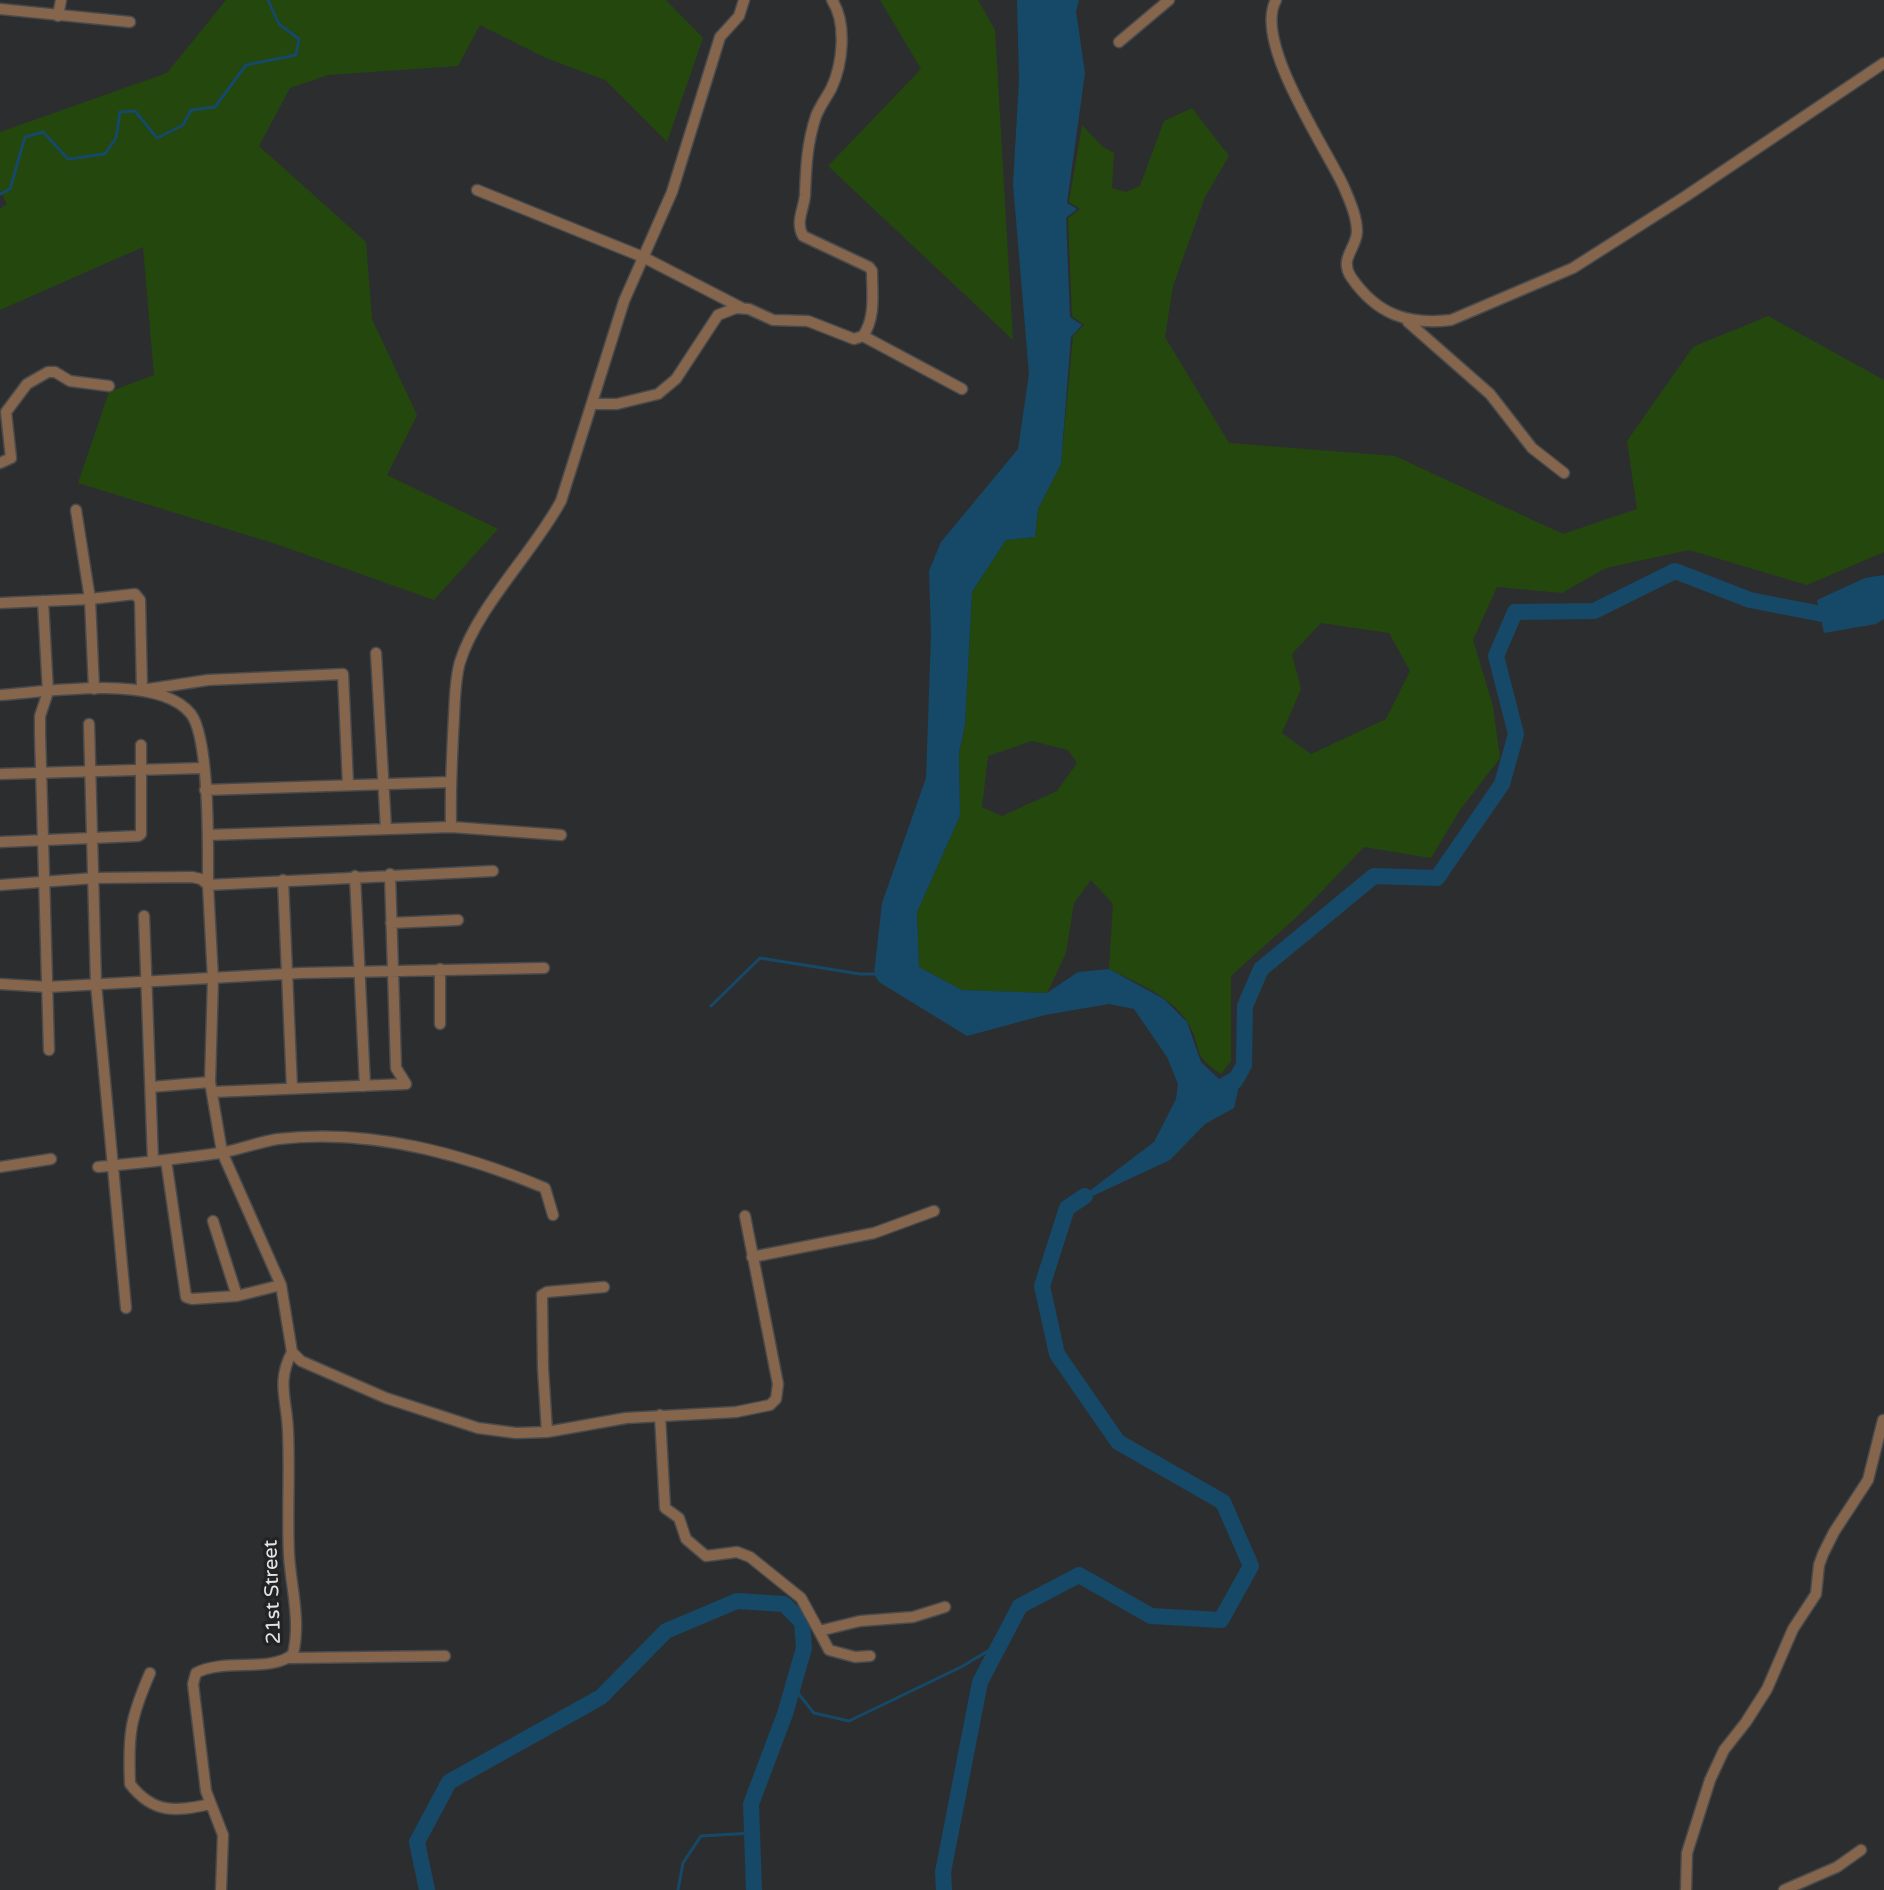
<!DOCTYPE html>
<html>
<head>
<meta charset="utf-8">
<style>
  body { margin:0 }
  canvas { display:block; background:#2c2d2f }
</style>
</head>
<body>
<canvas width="1884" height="1890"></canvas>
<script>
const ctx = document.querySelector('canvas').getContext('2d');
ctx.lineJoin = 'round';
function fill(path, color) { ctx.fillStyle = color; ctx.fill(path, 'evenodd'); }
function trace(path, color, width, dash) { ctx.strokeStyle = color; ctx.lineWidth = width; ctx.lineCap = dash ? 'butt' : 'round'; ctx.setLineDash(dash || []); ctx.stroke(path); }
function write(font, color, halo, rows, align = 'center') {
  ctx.font = font + ' "Varela Round",sans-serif'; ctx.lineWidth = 7; ctx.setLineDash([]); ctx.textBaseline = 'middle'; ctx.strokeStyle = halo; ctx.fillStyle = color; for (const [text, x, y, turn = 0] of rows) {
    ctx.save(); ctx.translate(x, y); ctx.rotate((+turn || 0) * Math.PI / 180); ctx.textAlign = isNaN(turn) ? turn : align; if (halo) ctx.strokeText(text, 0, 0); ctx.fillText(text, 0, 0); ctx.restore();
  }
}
const green = new Path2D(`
  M226,0H666L703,38L667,142L605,80L546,58L480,25L458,66L328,75L290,88L259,146L366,242L372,319L417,415L387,475L498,529L434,600L276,544L78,483L109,392L154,375L143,247L0,310V209L7,204L0,191V132L167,73Z
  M880,0H978L995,30L1013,340L828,166L921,69Z
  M1192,108L1229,156L1205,197L1173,286L1165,337L1229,443L1395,456L1563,534L1637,509L1627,441L1693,347L1768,316L1884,380V552L1807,585L1689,550L1606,568L1562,593L1497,587L1473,640L1493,706L1500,758L1460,810L1431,858L1364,847L1301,913L1231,976V1061L1221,1074C1189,1053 1204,1049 1188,1023C1172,996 1135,982 1109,969L1113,904L1091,880L1074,903L1066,953L1047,993L962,990L919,967L917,912L960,816L959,753L965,725L972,592L1006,540L1035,537L1038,509L1061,464L1073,336L1084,325L1072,316L1068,218L1080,209L1069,202L1082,125L1103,147L1114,153L1112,188L1126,192L1140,186L1164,121ZM1321,623L1389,633L1410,671L1386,719L1311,754L1282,733L1301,689L1292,654ZM1032,741L1068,750L1077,763L1057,791L1002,816L982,807L988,756Z`);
const water = new Path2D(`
  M1017,0H1079L1076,11L1085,73L1067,203L1077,209L1066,218L1070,317L1082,325L1071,337L1061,464L1038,509L1035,537L1006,540L972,592L965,725L959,753L960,816L917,912L919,967L962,990L1047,993L1078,972L1109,969L1164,999L1187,1022L1201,1062L1219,1079L1244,1065L1234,1108L1205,1124L1170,1160L1067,1208L1154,1142L1176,1099L1178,1084L1167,1057L1134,1009L1109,1004L1045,1015L967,1036L879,982L874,974L882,903L926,778L931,635L929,571L941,542L1018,449L1029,374L1013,184L1019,80Z
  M1884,575V619L1876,624L1824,633L1817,600L1865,578Z`);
const stream = new Path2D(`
  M0,194L10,189L25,137L43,132L68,159L105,154L116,138L120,112L135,111L157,138L183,125L191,110L215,107L246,65L296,55L299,39L279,24L268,0
  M711,1006L760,958L860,974H878
  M793,1687L814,1713L849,1721L961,1667L998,1645
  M678,1890L683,1863L701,1836L752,1833`);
const river = new Path2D(`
  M1235,1081L1244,1065L1245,1006L1261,969L1374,876L1437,878L1502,784L1516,734L1496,656L1515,612L1594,611L1675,571L1750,600L1827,615L1840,609
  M427,1890L417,1842L449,1782L601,1697L666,1631L737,1601L784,1604L802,1622L804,1648L785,1714L751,1804L754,1890
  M944,1890L943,1872L980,1682L1020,1606L1079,1575L1151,1616L1221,1620L1251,1566L1223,1502L1118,1442L1057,1354L1042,1286L1067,1208L1085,1196`);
const minor = new Path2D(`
  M832,0C847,23 843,64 831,89C826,98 820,106 816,116C807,143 806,167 805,195C804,209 795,222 803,236L869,267L872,271C872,293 876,317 863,336
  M1276,0C1253,41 1324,145 1343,185C1349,199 1357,216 1357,232C1356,249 1339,259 1351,277C1377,315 1408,325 1451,320L1573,268L1686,196L1884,63
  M0,9L130,22
  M58,16L61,0
  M1119,42L1169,0
  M477,190L643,257L742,308
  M1408,322L1490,394L1532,448L1564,473
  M592,404H617L658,394L676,379L718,315L736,308L749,309L773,320L808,321L854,339L863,336L962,389
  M0,463L11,458L6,412L27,384L48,372H55L70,381L109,386
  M76,510L90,599L94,689
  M43,601L48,692L40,716V734L49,1050
  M0,603L90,599L135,594L140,600L142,690L208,680L343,674L348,784
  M376,653L386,829
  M0,695C47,692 159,673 191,714C210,739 208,851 208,885L493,871
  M89,724L96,984L126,1308
  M0,774L203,768
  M205,790L450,782
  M451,827C450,790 452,753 454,716C455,698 455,679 460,662C477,607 533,553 561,501L624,301L672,192L720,37L739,16L744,0
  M208,835L451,827L561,835
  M0,842L138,836L141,834V745
  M390,874L396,1068L406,1084
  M355,876L365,1086
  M283,880L292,1088
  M0,885L95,878L192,877L201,879L208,885L213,979L210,1082L222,1152L281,1285L292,1352L301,1361L386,1398L478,1428L516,1433L547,1432L626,1418L736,1412L770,1405L776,1399L778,1384L745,1216
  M144,916L153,1161
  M391,923L458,920
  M0,984L48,987L301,973L544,968
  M440,1024V969
  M151,1087L210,1082
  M212,1092L406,1084
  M166,1160L186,1297L192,1299L237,1296L281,1285
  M0,1167L51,1159
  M98,1167C138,1163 179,1159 219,1153C239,1150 258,1142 278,1139C369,1128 461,1153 545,1188L553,1215
  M213,1221L237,1296
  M752,1257L874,1233L934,1211
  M660,1415L665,1508L679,1518L686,1539L706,1556L737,1552L750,1557L801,1598L819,1631L860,1621L913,1617L945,1607
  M547,1432L543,1368L542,1295L547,1292L604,1287
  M819,1631L829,1650L855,1657L870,1656
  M289,1658L445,1656
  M150,1673C130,1719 128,1734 130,1784C154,1815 176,1811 211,1804
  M221,1890L223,1835L206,1791L193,1684L196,1673C223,1658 272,1673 293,1654C301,1621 291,1587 289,1555C287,1513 290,1472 288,1431C287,1400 276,1382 292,1352
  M1686,1890L1687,1853L1710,1780L1724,1750L1746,1722L1767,1689L1793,1629L1816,1594L1819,1565L1823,1554L1834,1532L1868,1480L1883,1420
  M1784,1890L1837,1867L1861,1850`);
const streetNames = [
  ["21st Street",273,1592,-92]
];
fill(green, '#23470d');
fill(water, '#164867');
trace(stream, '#164867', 3);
trace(river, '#164867', 16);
trace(minor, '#494a4c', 13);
trace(minor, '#86654d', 10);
write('20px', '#e3e4e5', '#222325', streetNames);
</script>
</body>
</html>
